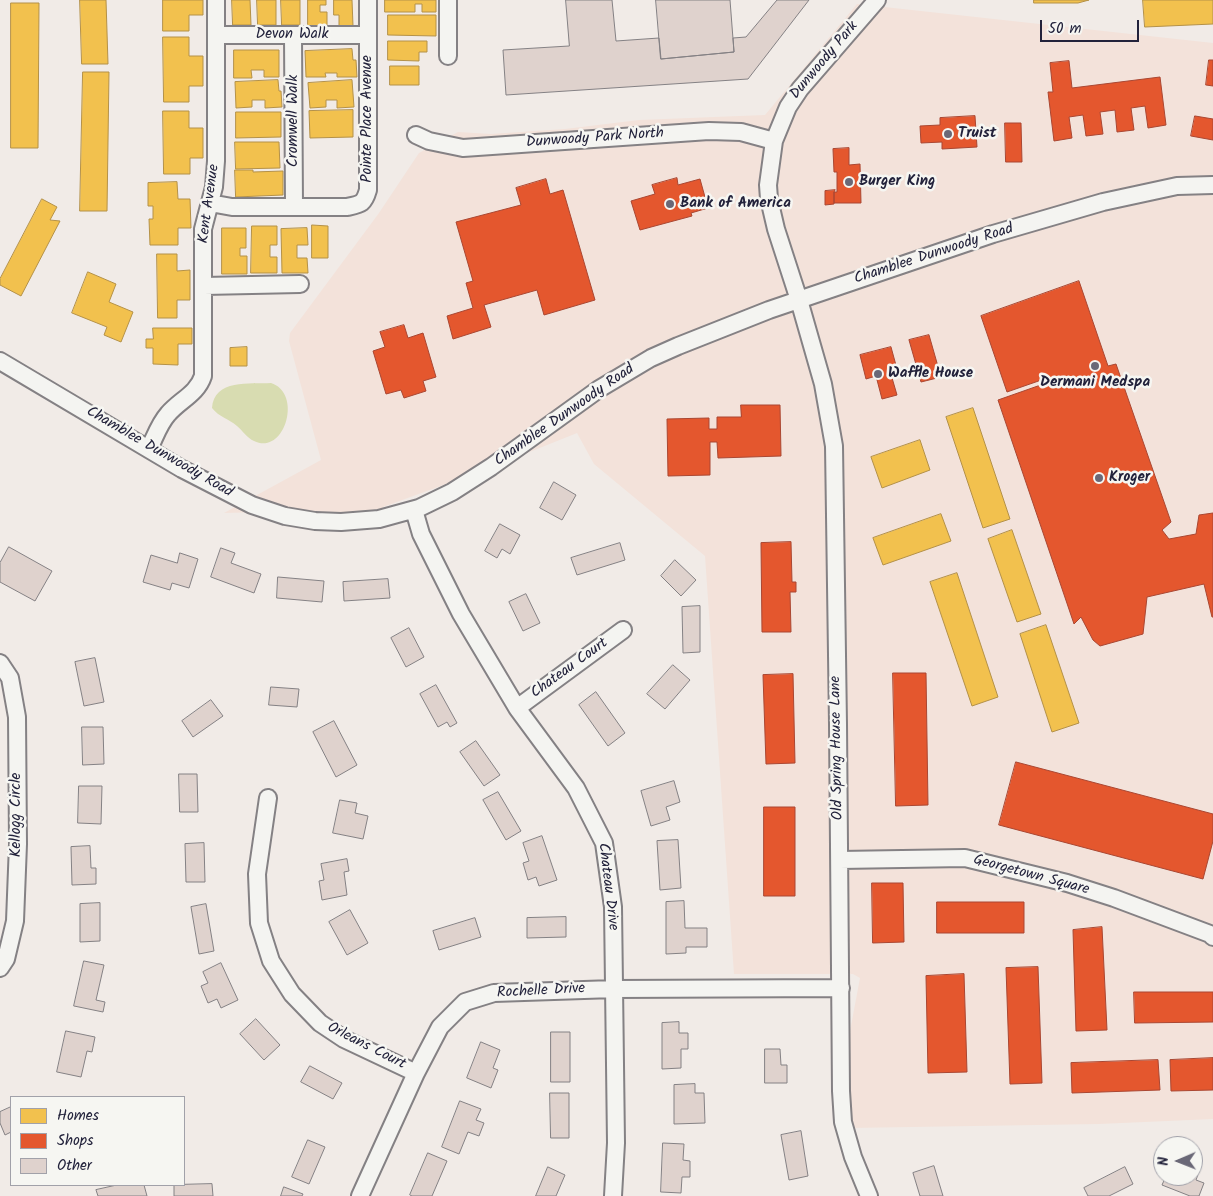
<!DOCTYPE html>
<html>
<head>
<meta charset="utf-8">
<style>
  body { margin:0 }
  #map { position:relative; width:1213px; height:1196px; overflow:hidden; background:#f1ebe7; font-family:Kalam,sans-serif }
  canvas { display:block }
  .legend { position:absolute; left:10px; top:1096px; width:175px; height:90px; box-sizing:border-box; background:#f6f6f2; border:1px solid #a1a1a9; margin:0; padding:6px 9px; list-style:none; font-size:15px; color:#22223b }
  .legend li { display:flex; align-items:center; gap:10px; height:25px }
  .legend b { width:25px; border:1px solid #a1a1a9 }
  .north { position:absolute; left:1153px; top:1136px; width:50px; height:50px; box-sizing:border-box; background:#f6f6f2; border:1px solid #a1a1a9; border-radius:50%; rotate:269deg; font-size:14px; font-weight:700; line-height:20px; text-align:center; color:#22223b }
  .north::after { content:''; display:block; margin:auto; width:18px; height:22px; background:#6a6877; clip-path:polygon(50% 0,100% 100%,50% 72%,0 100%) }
  .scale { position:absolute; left:1040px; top:20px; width:99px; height:22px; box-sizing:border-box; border:2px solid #22223b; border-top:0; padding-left:6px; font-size:15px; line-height:18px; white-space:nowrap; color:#22223b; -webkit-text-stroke:4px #f6f6f2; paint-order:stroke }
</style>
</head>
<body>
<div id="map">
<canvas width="1213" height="1196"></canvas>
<ul class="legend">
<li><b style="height:14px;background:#f2c14e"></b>Homes</li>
<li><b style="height:14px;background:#e4572e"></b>Shops</li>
<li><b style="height:14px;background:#dfd2cd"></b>Other</li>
</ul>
<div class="north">N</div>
<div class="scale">50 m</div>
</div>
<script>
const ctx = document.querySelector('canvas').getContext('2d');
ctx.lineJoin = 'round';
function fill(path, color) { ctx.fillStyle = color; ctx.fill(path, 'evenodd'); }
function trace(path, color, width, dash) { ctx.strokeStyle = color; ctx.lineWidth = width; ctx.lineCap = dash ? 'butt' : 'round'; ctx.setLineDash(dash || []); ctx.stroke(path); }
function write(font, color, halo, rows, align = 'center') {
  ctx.font = font + ' Kalam,sans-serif'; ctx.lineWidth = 5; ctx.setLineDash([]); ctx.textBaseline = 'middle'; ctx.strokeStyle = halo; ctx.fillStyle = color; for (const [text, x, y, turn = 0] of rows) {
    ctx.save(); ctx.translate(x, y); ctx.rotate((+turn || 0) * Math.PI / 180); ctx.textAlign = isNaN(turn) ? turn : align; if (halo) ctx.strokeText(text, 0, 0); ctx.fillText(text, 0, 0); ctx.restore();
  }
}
const built = new Path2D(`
  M857,4L1213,43V1119L1099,1124L849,1128L847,1047L860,978L853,974H734L705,556L594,464L577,433L482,471L383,507L382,513L336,518L261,512L224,513L321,460L289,341L290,333L379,213L419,153L458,132L491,134L565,129L639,120L765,115Z`);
const green = new Path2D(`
  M271,383C303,393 285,456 254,441C247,438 243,431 237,426C229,419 219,417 212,408C214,379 250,384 271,383Z`);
const homes = new Path2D(`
  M80,0H106L108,64H82Z
  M163,0H203V15H189V31H163Z
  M232,0H250L251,25H233Z
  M257,0H276V25H258Z
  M281,0H300V25H282Z
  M308,0H326V5H320V12H327V27H308Z
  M334,0H352L353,26L339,27V15H334Z
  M385,0H436V12H422V4H415V12H385Z
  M1034,0H1089L1078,3H1034Z
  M1143,0H1213V24L1145,27Z
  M11,3H39L38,148H11Z
  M388,15H436V36L388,35Z
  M163,37H189V56H203V86H189V102H164Z
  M388,41H427V52H419V61L388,60Z
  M352,49L353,60H356L357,77H337V73H325L326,77H306L305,51Z
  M234,50H279V77H264V70H251L252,78H234Z
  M390,66H419V85H390Z
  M83,72H109L107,211H80Z
  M278,80L279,91H281L282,107L265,108V100H252V107L236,108L235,82Z
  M352,80L354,107L337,108V100H326V107L310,108L308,83Z
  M353,110V137L310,138L309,111Z
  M163,111H189V128H203V158H190V174H164Z
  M236,112H281V137L236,138Z
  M235,142H279L280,168L236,169Z
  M235,170H253V172L283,171V195L236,197Z
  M177,182L178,199H190L191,228H178V245H150L149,219H153V206H148V183Z
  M42,199L57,207L50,220L60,221L21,296L0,285V279Z
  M312,225L328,226V258H312Z
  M252,226H277V245H270V257H277V273H251Z
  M222,228H246V248H240V256H247V274H222Z
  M307,228L308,245H297V258H307L308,273H282L281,229Z
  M157,254H177V271L190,270V300H177V318H158Z
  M88,272L116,284L109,302L133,312L121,342L104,335L107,327L72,313Z
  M153,328H192V344H178V365L153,364V348H146V339H153Z
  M247,347V366H230V348Z
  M973,408L1010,519L983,528L946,417Z
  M920,440L930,470L882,488L871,457Z
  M941,514L951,541L883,565L873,538Z
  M1012,530L1041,614L1017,622L988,539Z
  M957,573L998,697L972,706L930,582Z
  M1046,625L1079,723L1052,732L1020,634Z`);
const shops = new Path2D(`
  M1209,60H1213V86L1206,85Z
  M1069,61L1072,88L1160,77L1166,125L1148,128L1145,106L1131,108L1134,130L1117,132L1115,110L1100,112L1103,134L1086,136L1083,115L1069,117L1072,138L1054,141L1048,92H1053L1050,63Z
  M975,116L977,147L942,149V142L921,143L920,126L940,125V118Z
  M1195,116L1213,119V140L1191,136Z
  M1005,123H1021L1022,162H1006Z
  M849,148V165L860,164L861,203H834V192H837V172H834L833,149Z
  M677,178L678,185L700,179L708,208L691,213L692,216L640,230L631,201L655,194L652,185Z
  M546,179L550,194L563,190L595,300L544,315L537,290L484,305L491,327L453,339L447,316L473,308L466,283L473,281L456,222L521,205L516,188Z
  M835,190L834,192V204L825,205V191Z
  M1079,281L1108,366L1116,364L1171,522L1162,530L1169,539L1196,534L1199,515L1213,513V617H1212L1204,584L1147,597L1143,634L1100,646L1093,640L1081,617L1074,624L998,400L1052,381L1050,377L1007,392L981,316Z
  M404,325L408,338L423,333L436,377L423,381L426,391L404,398L401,390L386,394L373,351L385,347L380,332Z
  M929,335L941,377L921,382L909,340Z
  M891,347L897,369L890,371L897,395L882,399L876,376L866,379L860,355Z
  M741,405H780L781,456L718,458L717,442H710V475L668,476L667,419L709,418V429H717V417H741Z
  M791,542L792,582H796V592H790L791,632H762L761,543Z
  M893,673H926L928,805L896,806Z
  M793,674L795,763L766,764L763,675Z
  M1016,762L1213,814V841L1203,879L999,825Z
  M764,807H795V896H764Z
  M872,883H903L904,942L873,943Z
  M937,902H1024V933H937Z
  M1102,927L1107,1030L1076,1031L1073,930Z
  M1038,967L1042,1083L1010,1084L1006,968Z
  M964,974L967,1072L928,1073L926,976Z
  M1134,992H1213V1022L1135,1023Z
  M1213,1058V1090L1171,1091L1170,1060Z
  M1158,1060L1160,1090L1072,1093L1071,1063Z`);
const building = new Path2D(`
  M566,0H612L616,41L659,38L661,59L734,52L733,38L746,37L777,0H809L748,79L506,95L503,50L569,46Z
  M656,0H730L734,52L661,59Z
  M554,482L576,495L562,520L540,508Z
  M500,524L520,535L510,554L502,549L497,558L485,551Z
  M620,543L625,560L577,575L571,558Z
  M9,547L52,571L35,601L0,582V563Z
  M221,548L235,553L231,563L261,574L254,593L211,577Z
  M180,553L198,559L189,588L172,583L170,590L143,582L151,555L177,563Z
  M675,560L696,580L681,596L661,576Z
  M278,577L324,581L322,602L277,598Z
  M388,579L390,598L344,601L343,582Z
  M526,594L540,623L523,631L509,602Z
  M700,606V652L683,653L682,607Z
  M409,628L424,657L406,667L391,638Z
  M95,658L104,702L84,706L75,662Z
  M673,665L690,680L665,709L647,694Z
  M436,685L457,723L450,727L447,722L438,727L420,694Z
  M271,687L299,689L297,707L269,705Z
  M596,692L625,733L608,746L579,705Z
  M211,700L223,716L193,737L182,721Z
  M334,721L357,765L336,777L313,732Z
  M82,727H103L104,764L83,765Z
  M476,741L500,775L484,786L460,752Z
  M179,774H197L198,812H180Z
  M674,781L680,802L666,807L670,820L651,826L641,791Z
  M79,786H102L101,824L78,823Z
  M498,792L521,831L506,840L483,800Z
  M340,800L357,803L355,813L368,816L363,839L333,833Z
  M542,836L557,880L539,886L536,877L528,880L523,863L529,861L523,843Z
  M678,840L681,888L660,890L657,841Z
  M204,843L205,882H186L185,844Z
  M90,846L91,868H96V884L72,885L71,847Z
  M347,859L349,871L344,872L347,895L322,900L319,881L324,880L321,864Z
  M684,901L685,928H707V947H686V953L666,954V902Z
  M100,903V941L80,942V904Z
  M206,904L214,951L199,954L191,907Z
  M350,910L368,943L347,955L329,922Z
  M566,917V937L527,938V918Z
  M475,918L481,937L439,950L433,931Z
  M84,961L104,965L96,1000L105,1002L103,1012L74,1006Z
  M221,963L238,1000L221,1008L217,999L208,1003L201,986L208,983L203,972Z
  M256,1019L280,1045L264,1060L240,1034Z
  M679,1022V1033H688V1049H681V1068L662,1069V1023Z
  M66,1031L95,1037L92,1052L87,1051L81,1077L57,1072Z
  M551,1032H570V1082H551Z
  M481,1042L500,1050L493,1068L498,1070L491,1088L467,1078Z
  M765,1049H780L781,1065H787V1083H765Z
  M310,1066L342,1083L333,1099L301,1082Z
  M695,1084V1093H704L705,1123L674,1124V1085Z
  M550,1093H569V1138H551Z
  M460,1101L481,1109L476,1120L484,1123L479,1136L468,1132L459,1154L442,1147Z
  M11,1107V1132L5,1135L0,1123V1112Z
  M801,1131L808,1176L789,1180L781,1135Z
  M308,1140L325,1147L309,1184L292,1177Z
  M663,1143L684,1144L683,1160L690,1161V1177H682L681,1193L661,1192Z
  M428,1153L447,1161L432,1196H412L410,1195Z
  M934,1166L943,1196H920L913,1173Z
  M1193,1166L1200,1169L1196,1180L1204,1183L1199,1196H1190L1162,1185L1166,1176H1193Z
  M548,1167L565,1175L556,1196H536Z
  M1125,1167L1133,1184L1109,1196H1088L1084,1188Z
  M212,1184L213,1196H174V1185Z
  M117,1185H144L147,1196H98L96,1190Z
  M284,1187L303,1194L302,1196H281Z`);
const minor = new Path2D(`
  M448,0V56
  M216,35H368
  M293,35L294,206
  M416,135L429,141L463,148L709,131L741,132L774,141
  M210,203L232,207H347C361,204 364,204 368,190V0
  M204,286L300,284
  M0,361L182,469L252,505L285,516L315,521L341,522L379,519L419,508L452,492L491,467L599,389L651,358L678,346L769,310L993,234L1103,202L1177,186L1213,185
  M149,449C155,437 159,424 168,414C180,400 197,394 203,376V229L214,187L216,161V0
  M414,510L421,534L461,614L517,708L576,788L604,843L613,907L616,1143L613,1196
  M0,663L10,678L17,717L18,844L15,921L6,959L0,968
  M517,708L623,630
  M268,798L257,874L259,923L271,961L292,994L320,1023L344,1039L416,1073
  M840,860L965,858L1067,883L1114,898L1210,934L1213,937
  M360,1196L416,1073L440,1027L465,1002L494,993L614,989L841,988
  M869,1196L853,1157L843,1122L841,1091L838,724L834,446L823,384L799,300L776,229L769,199L768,185L774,141L788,107L800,89L877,0`);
const markers = [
  [948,134,5,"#6a6877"],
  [849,182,5,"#6a6877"],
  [670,204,5,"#6a6877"],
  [1095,366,5,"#6a6877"],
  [878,374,5,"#6a6877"],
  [1099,478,5,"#6a6877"]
];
const streetNames = [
  ["Devon Walk",292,35],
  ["Dunwoody Park",825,61,-50],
  ["Pointe Place Avenue",368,119,-90],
  ["Cromwell Walk",294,121,-90],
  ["Dunwoody Park North",595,139,-4],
  ["Kent Avenue",210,204,-82],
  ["Chamblee Dunwoody Road",934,255,-18],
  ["Chamblee Dunwoody Road",565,416,-35],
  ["Chamblee Dunwoody Road",159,453,30],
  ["Chateau Court",570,669,-36],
  ["Old Spring House Lane",838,748,-91],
  ["Kellogg Circle",17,815,-90],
  ["Georgetown Square",1031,876,15],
  ["Chateau Drive",607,887,83],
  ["Rochelle Drive",541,992,-3],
  ["Orleans Court",366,1047,27]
];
const poiNames = [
  ["Truist",958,134],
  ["Burger King",859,182],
  ["Bank of America",680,204],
  ["Waffle House",888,374],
  ["Dermani Medspa",1095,383,"center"],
  ["Kroger",1109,478]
];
fill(built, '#f3e2da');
fill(green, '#d8dcb1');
fill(homes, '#f2c14e');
trace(homes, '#b49148', 1);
fill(shops, '#e4572e');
trace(shops, '#aa4732', 1);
fill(building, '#dfd2cd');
trace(building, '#848184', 1);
trace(minor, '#848184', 20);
trace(minor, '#f4f4f1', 16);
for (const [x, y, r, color] of markers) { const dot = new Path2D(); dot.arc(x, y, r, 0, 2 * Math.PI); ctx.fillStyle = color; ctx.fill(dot); trace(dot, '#f6f6f2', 2); }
write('15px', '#22223b', '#f6f6f2', streetNames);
write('bold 15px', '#22223b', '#f6f6f2', poiNames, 'left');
</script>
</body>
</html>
